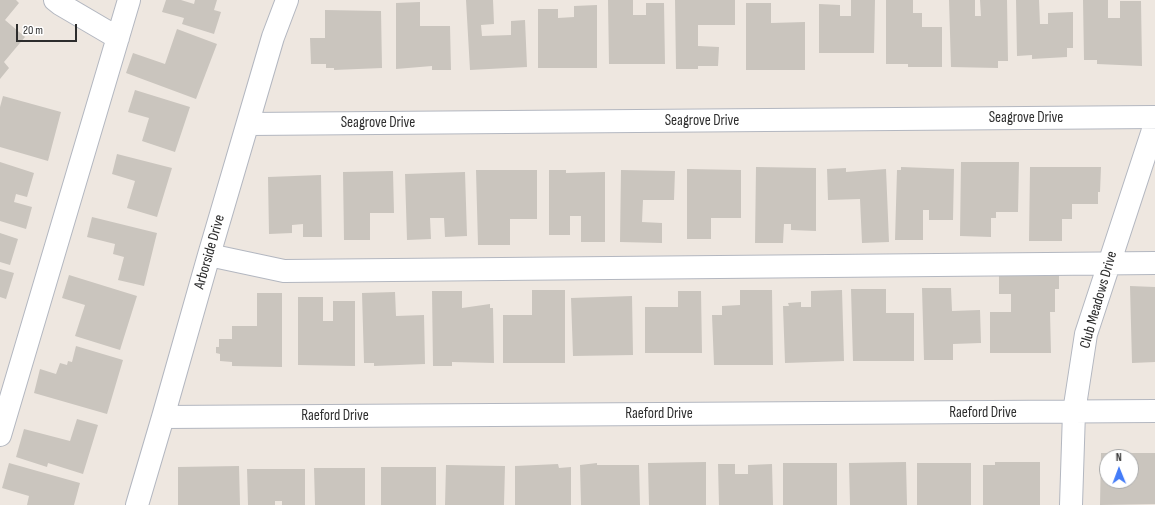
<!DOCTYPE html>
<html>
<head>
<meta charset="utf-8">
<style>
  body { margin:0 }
  #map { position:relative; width:1155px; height:505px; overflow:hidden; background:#eee7e0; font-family:"Sofia Sans Condensed",sans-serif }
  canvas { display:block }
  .north { position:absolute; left:1099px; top:449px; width:40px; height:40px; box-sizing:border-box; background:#fff; border:1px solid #ababab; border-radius:50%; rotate:359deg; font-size:11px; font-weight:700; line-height:16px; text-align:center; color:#2d2d2d }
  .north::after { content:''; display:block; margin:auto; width:14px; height:18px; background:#447cf8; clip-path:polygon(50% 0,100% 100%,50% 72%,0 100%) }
  .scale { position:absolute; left:16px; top:24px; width:61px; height:18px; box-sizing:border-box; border:2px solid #2d2d2d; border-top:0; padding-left:5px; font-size:12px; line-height:14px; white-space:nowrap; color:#2d2d2d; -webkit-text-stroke:3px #fff; paint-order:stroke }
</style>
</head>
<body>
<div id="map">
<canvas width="1155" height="505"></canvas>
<div class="north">N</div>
<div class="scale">20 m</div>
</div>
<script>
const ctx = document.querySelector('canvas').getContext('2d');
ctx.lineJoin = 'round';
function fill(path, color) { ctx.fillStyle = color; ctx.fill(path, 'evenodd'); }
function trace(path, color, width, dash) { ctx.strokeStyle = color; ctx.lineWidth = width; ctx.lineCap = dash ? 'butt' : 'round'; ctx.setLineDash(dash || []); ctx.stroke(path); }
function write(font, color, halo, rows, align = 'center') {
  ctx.font = font + ' "Sofia Sans Condensed",sans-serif'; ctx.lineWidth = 3; ctx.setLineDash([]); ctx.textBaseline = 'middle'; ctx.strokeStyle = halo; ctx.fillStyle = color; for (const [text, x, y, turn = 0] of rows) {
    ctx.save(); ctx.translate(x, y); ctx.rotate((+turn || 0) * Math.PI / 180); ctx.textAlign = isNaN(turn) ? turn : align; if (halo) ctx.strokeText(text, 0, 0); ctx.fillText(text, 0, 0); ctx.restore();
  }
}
const building = new Path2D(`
  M0,0H16L19,3L5,20L25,37L4,62L9,68L0,79Z
  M166,0H181L194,4L195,0H217L214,10L221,12L214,34L182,24L184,18L162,12Z
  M466,0H493L494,24L481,25L482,36L511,35V21L525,20L527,67L470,70Z
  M608,0H633V15H646V3H664L665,64H609Z
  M675,0H735V25H698V46L719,47L718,66H698V69H676Z
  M851,0H875L874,53H819V4L840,5V16H851Z
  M886,0H913V13H922V27H942V67H908V64H886Z
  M949,0H975V16H981L980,0H1007L1008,61H998V68L951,67Z
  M1016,0H1039L1040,24H1048V13L1073,12V48H1067V57L1032,59V55L1017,56Z
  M1083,0H1108V18H1120V1H1141L1142,66L1097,64V60H1084Z
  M420,2V26H450L451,70H432V66L396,69V3Z
  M746,3H771V23L805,22V70H746Z
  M597,5V68H538V9H558V18L574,17V6Z
  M325,10L381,11L382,68L334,70V68H326V64H311L310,38H325Z
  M177,29L217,44L196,99L126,73L133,53L165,64Z
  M135,90L190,107L175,152L142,141L149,118L128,112Z
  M3,96L61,112L48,161L0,147V107Z
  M117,154L172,168L157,217L127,208L135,181L112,174Z
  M0,162L34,173L27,197L16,194L14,202L32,207L26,229L0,221Z
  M961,162H1019L1018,212H996V218H991V237L960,236Z
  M756,167L816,168V231L791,230V224H784L783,243H755Z
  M901,167L954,169L953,220H929V210H923V240H895L897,170H901Z
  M1030,167H1101L1100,192H1098V204H1072V219H1062V241H1029Z
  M846,168V172L886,169L889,242L862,243L860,199L828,200L827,169Z
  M687,169L741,170V218H711V239H687Z
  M476,170H537V219H510V245H478Z
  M549,170H566V173L605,172V242H581V216H570V235H549Z
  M621,170L675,171L674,200H643L642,222L662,223V243L620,242Z
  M393,171L394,213H370V240H344L343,172Z
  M465,172L467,236L445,237L444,218H430L431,239L407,240L405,174Z
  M321,175L322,237H303V224L292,225V233L269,234L268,177Z
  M92,217L157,233L144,286L118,280L124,257L113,254L115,244L87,237Z
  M0,233L18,239L10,265L0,262Z
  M0,269L14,273L6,299L0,297Z
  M999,274H1059V289H1055V312H1050L1051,353H990V312H1011V294H999Z
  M69,275L137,296L120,350L75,336L85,305L62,298Z
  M1130,286L1155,287V362L1132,363Z
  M922,288H951L952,311L980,310L981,343L953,344V360H924Z
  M851,289H886V313H914V361H853Z
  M532,290H565V363H503V315H532Z
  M740,290H772L773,365H714L712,315H722V306L740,305Z
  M842,290L844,361L785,363L783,306H789L788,303L801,302V307H811V291Z
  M432,291H462V308L490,304V308H493L494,363L452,362V366H433Z
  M678,291H701L702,353H645V307H678Z
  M395,292L396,316L424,315L425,364L374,366V363H364L362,293Z
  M257,293H282V367L232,366V362L220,361V354L216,353V347H219V339H232V326H257Z
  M632,296L633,355L573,356L571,298Z
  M298,297H323V321H333V301H355V366L298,365Z
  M76,346L123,360L107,414L34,393L40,369L56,374L60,363L67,365L68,361L72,362Z
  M77,419L98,425L83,474L48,463L47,467L16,457L24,429L70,441Z
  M1101,453H1155V504L1100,505ZM1107,457H1131V481H1107Z
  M706,462V505H649L648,463Z
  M906,462L907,505H850L849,463Z
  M995,462H1040V505H983V465H995Z
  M9,463L80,483L74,505H27L29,496L2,488Z
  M597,463V465H639L640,505H581L580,465Z
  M783,463H837V505H783Z
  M917,463H971V505H917Z
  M558,464L559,468L571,467V505H515V466Z
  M718,464H735V474H748V465L772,464L773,505H719Z
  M446,465L505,466L504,505H445Z
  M239,466L240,505H178V467Z
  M381,467H436V505H381Z
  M314,468H365V505H315Z
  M247,469H305V505H282V501H275V505H248Z`);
const minor = new Path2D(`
  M55,0L60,4L118,38
  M248,124L1155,117
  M209,255L284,271L1155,263
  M163,417L1155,411
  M0,435L129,0
  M137,505L163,417L209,255L273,37L287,0
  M1071,505L1074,412L1086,334L1155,124`);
const streetNames = [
  ["Seagrove Drive",1026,118],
  ["Seagrove Drive",702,121],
  ["Seagrove Drive",378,123],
  ["Arborside Drive",210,252,-74],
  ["Club Meadows Drive",1099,300,-74],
  ["Raeford Drive",983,413],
  ["Raeford Drive",659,414],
  ["Raeford Drive",335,416]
];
fill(building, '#cac5be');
trace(minor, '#b3b7c0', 24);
trace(minor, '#fff', 22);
write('15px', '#2d2d2d', '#fff', streetNames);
</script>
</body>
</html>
